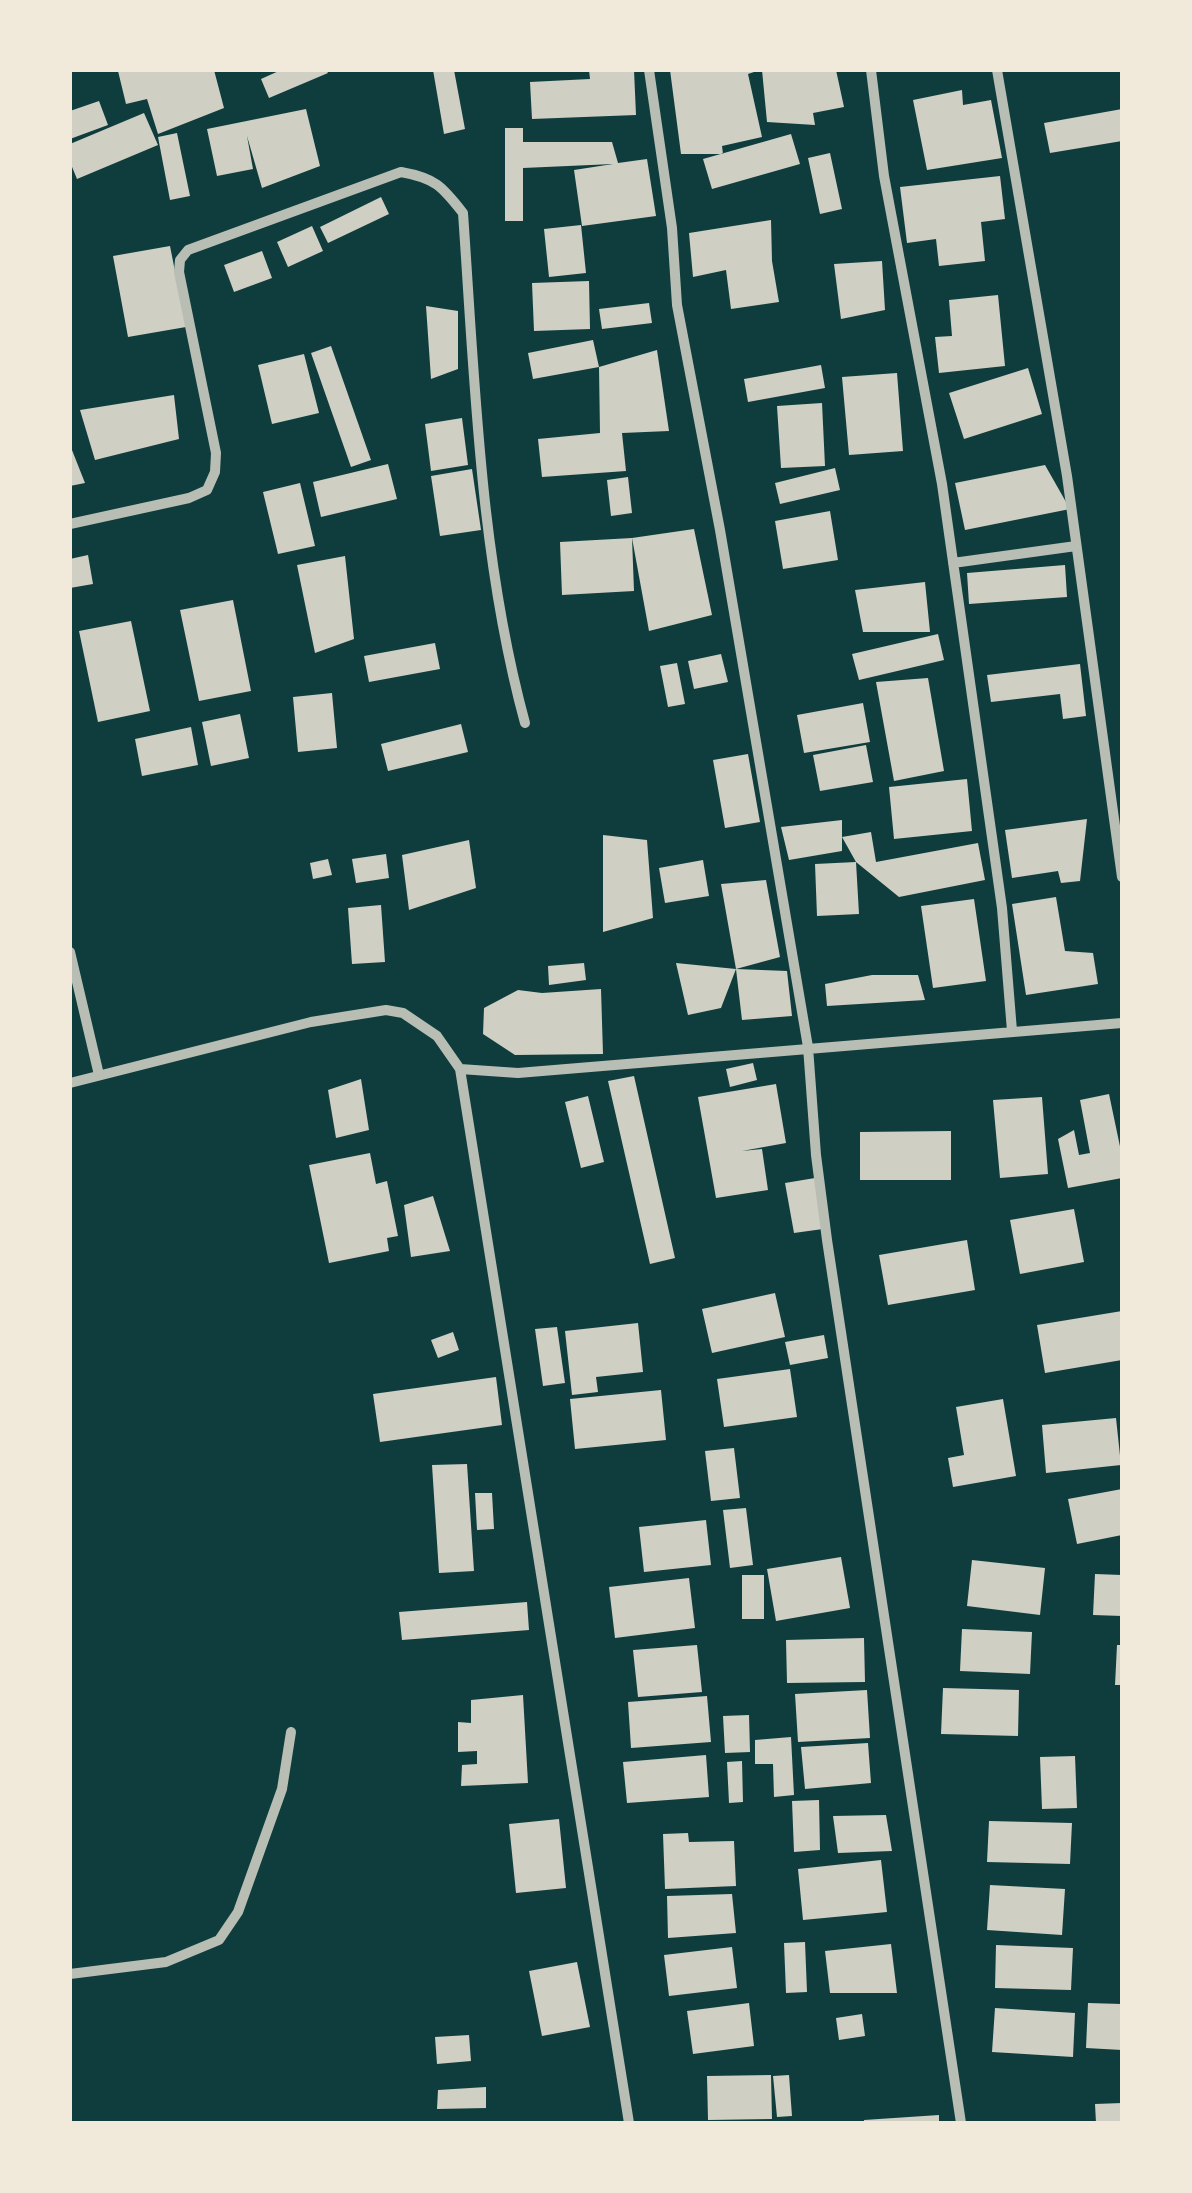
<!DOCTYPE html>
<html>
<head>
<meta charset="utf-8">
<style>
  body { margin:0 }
  #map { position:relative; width:1192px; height:2193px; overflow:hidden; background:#0f3d3e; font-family:Montserrat,sans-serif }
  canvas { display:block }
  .frame { position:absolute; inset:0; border:72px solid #f1e9da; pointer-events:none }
</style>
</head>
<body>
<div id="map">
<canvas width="1192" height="2193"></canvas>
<div class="frame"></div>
</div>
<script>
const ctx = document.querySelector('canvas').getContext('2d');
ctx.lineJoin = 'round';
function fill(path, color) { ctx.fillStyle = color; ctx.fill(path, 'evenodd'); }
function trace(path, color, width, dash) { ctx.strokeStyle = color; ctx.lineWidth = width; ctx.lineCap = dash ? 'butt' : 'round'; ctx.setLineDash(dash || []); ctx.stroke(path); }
const building = new Path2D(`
  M124,70H214L224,108L158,134L147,99L126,104L118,71Z
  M281,70H326L328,73L269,98L261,79Z
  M433,70H454L465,129L444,134Z
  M589,70H634L636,115L532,119L530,82L590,79Z
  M670,70H760L748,74L762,137L722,146L723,154H681Z
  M762,70H836L844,107L813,113L815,125L767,122Z
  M962,90L963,105L991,100L1002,158L927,170L913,100Z
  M99,101L108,125L70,139V111Z
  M306,109L320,166L262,188L247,136L253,169L217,176L207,129Z
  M1122,109V141L1050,153L1044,123Z
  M144,113L158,145L77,179L70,162V144Z
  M505,128H523V142H612L618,163L647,159L656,216L582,226L574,170L613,164L523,168V221H505Z
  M177,133L190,196L170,200L158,137Z
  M791,134L800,164L712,189L703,159Z
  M830,153L842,209L820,214L808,158Z
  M1000,176L1005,219L981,222L985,261L939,266L936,239L907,243L900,187Z
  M381,197L389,214L328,243L320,227Z
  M771,220L772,261L779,302L731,309L726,270L693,277L689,233Z
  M581,225L586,273L549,277L544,229Z
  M312,226L323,251L288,267L277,242Z
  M170,246L186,327L128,337L113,256Z
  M262,251L272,278L234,292L224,265Z
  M882,261L885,310L841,319L834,264Z
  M589,281L590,329L534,331L532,283Z
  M998,295L1005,366L939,373L935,337L952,336L949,300Z
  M649,303L652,323L602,329L599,309Z
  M426,306L458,311V369L431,379Z
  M593,340L599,367L533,379L528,353Z
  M331,346L371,460L351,467L311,353Z
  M657,350L669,431L622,433L626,471L542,477L538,439L600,433L599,367Z
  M304,354L319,413L272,424L258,365Z
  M821,365L825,388L748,402L744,379Z
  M1028,368L1042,414L964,439L949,393Z
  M897,373L903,451L849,455L842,377Z
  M174,395L179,439L95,460L80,410Z
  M822,403L825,466L781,468L777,406Z
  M462,418L468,465L431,471L425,424Z
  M70,445L85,483L70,486Z
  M388,464L397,499L321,517L313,482Z
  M1045,465L1070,509L965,530L955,483Z
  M835,468L840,490L780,504L775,483Z
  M472,469L481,530L440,536L431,476Z
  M628,477L632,513L611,516L607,480Z
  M300,483L315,546L278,554L263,492Z
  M830,511L838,560L783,569L775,521Z
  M694,529L712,615L649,631L632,538Z
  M632,538L634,591L562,595L560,542Z
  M88,555L93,584L70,588V559Z
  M345,556L354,639L315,653L297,565Z
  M1065,565L1067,597L969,604L967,573Z
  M925,582L930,632H863L855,590Z
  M233,600L251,691L199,701L180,610Z
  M131,621L150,711L98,722L79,631Z
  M938,634L944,660L859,680L852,654Z
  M435,643L440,669L369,682L364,656Z
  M721,654L728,682L694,689L688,661Z
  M677,663L685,704L668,707L660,666Z
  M1080,664L1086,716L1063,719L1060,694L991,702L987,675Z
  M928,678L944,771L894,781L876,682Z
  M332,693L337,748L298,752L293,697Z
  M863,703L870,742L804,753L797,715Z
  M240,714L249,758L211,766L202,722Z
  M461,724L468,752L388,771L381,744Z
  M191,727L198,765L142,776L135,739Z
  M866,745L873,782L820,791L813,755Z
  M748,754L760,822L725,828L713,760Z
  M967,779L972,831L894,839L889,787Z
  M1087,819L1080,881L1061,883L1058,871L1012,878L1005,830Z
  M842,820V851L789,860L781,827Z
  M871,832L876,862L978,843L985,880L899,897L856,862L842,837Z
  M603,835L647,840L653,918L603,932Z
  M469,840L476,888L409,910L402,855Z
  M386,854L389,878L356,883L352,859Z
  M328,859L332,875L313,879L310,863Z
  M703,860L709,896L665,903L659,868Z
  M856,862L859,914L817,916L815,864Z
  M766,880L780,957L736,969L721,884Z
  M1056,897L1065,951L1093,953L1098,984L1026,995L1012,904Z
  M974,899L986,981L933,988L921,906Z
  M381,905L385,962L352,964L348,908Z
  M584,963L586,980L549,985L548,966Z
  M676,963L736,969L721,1008L688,1015Z
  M736,969L787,971L792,1016L742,1020Z
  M872,975H918L925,1000L827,1006L825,984Z
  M601,989L603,1054L515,1055L483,1034L484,1008L518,990L542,993Z
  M753,1063L757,1080L730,1087L726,1069Z
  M634,1076L675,1258L650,1264L608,1081Z
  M361,1079L369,1130L336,1138L328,1090Z
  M776,1084L786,1143L742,1151L762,1149L768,1190L716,1198L698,1097Z
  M1109,1094L1122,1156V1178L1068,1188L1058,1139L1074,1130L1079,1155L1090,1153L1080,1100Z
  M588,1096L604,1162L581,1168L565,1102Z
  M1042,1097L1048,1174L1000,1178L993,1100Z
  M951,1131V1180H860V1132Z
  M370,1153L376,1184L387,1181L398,1236L387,1238L389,1251L329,1263L309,1165Z
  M815,1178L823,1229L794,1233L785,1183Z
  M433,1196L450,1251L411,1257L404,1205Z
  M1074,1209L1084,1262L1020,1274L1010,1220Z
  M967,1240L975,1290L888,1305L879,1255Z
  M775,1293L785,1337L712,1353L702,1309Z
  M1122,1311V1360L1045,1373L1037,1325Z
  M638,1323L643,1372L596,1377L598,1392L572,1395L565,1331Z
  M557,1327L565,1383L543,1386L535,1329Z
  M453,1332L459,1350L438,1358L431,1340Z
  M824,1335L828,1358L790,1365L785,1342Z
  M790,1369L797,1417L724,1427L717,1379Z
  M496,1377L502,1425L380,1442L373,1394Z
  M661,1390L666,1440L575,1449L570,1399Z
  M1003,1399L1016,1476L953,1487L948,1458L964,1455L956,1407Z
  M1116,1418L1121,1465L1046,1473L1042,1425Z
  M734,1448L740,1498L711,1501L705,1451Z
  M467,1464L474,1571L439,1573L432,1465Z
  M1122,1489V1535L1077,1544L1068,1499Z
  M475,1493H492L494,1529L477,1530Z
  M746,1508L753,1565L730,1568L723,1510Z
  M706,1520L711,1565L644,1572L639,1527Z
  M841,1557L850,1608L776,1621L767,1569Z
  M972,1560L1045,1568L1040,1615L967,1606Z
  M1095,1574L1122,1575V1616L1093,1615Z
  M742,1575H764V1619H742Z
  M689,1578L695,1628L615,1638L609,1587Z
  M527,1602L529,1630L402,1640L399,1612Z
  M962,1629L1032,1632L1030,1674L960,1671Z
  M864,1638L865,1682L787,1683L786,1640Z
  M697,1645L702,1692L638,1697L633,1650Z
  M1117,1645H1122V1685H1115Z
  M943,1688L1019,1690L1018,1736L941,1734Z
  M867,1690L870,1738L798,1742L795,1694Z
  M523,1695L528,1783L461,1786L462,1765L477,1764V1751L458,1752V1722L471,1723V1700Z
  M707,1696L711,1742L631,1748L628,1702Z
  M749,1715L750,1752L725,1753L723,1716Z
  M791,1737L794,1795L774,1797L773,1764H755V1740Z
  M868,1743L871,1783L805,1789L801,1747Z
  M706,1755L709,1797L627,1803L623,1762Z
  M1075,1756L1077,1808L1042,1809L1040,1757Z
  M742,1761L743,1802L729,1803L727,1762Z
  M819,1800L820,1850L794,1852L792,1801Z
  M886,1815L892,1851L838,1853L833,1816Z
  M559,1819L566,1888L516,1893L509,1824Z
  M989,1821L1072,1823L1070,1864L987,1862Z
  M688,1833L689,1842L734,1841L736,1886L665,1889L663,1834Z
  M881,1860L887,1912L803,1920L798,1869Z
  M990,1885L1065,1889L1062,1935L987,1930Z
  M732,1894L736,1933L668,1938L667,1896Z
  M805,1942L807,1992L786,1993L784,1943Z
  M891,1944L897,1993H830L825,1951Z
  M996,1945L1073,1948L1071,1990L995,1988Z
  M732,1947L737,1988L669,1996L664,1955Z
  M577,1962L590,2027L542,2036L529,1971Z
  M749,2003L754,2046L693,2054L687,2011Z
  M1088,2003L1122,2004V2050L1086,2048Z
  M995,2008L1075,2013L1073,2057L992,2052Z
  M862,2014L865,2036L839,2040L836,2018Z
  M469,2035L471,2061L437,2064L435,2037Z
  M771,2075L772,2119L708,2120L707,2076Z
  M789,2075L792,2116L777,2117L773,2076Z
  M486,2087V2108L437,2109L438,2090Z
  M1122,2103V2123H1096L1095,2104Z
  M939,2115V2123H864V2120Z`);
const minor = new Path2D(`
  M649,70L672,228L677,305L720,530L808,1047L816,1155L827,1240L961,2123
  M871,70L884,176L942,484L1002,908L1012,1031
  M997,70L1067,476L1122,877
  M70,524L189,498L207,490L215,472L216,453L179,272L180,260L188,250L401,172C435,178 442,186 463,213C475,384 480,558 525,723
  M953,563L1076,546
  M70,952L99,1075
  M460,1069L629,2123
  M70,1083L311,1022L386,1010L403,1013L437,1036L460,1069L518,1073L1122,1023
  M70,1974L166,1962L219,1940L238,1912L282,1789L291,1732`);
fill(building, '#cfcfc3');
trace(minor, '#b8beb3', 10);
</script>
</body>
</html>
